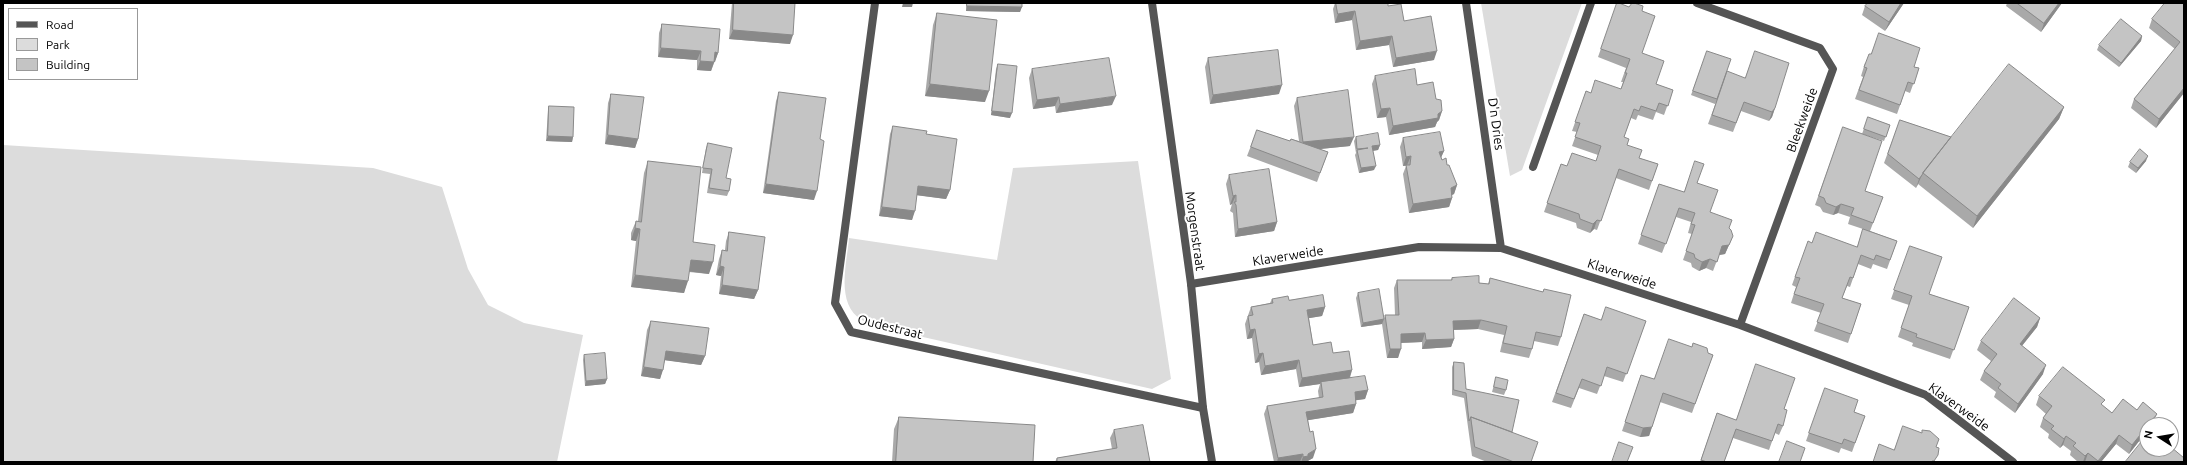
<!DOCTYPE html>
<html>
<head>
<meta charset="utf-8">
<style>
  body { margin:0 }
  #map { position:relative; width:2187px; height:465px; overflow:hidden; background:#fff; font-family:Ubuntu,sans-serif }
  canvas { display:block }
  .frame { position:absolute; inset:0; border:4px solid #000; pointer-events:none }
  .legend { position:absolute; left:8px; top:8px; width:130px; height:72px; box-sizing:border-box; background:#fff; border:1px solid #999; margin:0; padding:5px 7px; list-style:none; font-size:12px; color:#000 }
  .legend li { display:flex; align-items:center; gap:8px; height:20px }
  .legend b { width:20px; border:1px solid #999 }
  .north { position:absolute; left:2139px; top:417px; width:40px; height:40px; box-sizing:border-box; background:#fff; border:1px solid #999; border-radius:50%; rotate:282deg; font-size:11px; font-weight:700; line-height:16px; text-align:center; color:#000 }
  .north::after { content:''; display:block; margin:auto; width:14px; height:18px; background:#000; clip-path:polygon(50% 0,100% 100%,50% 72%,0 100%) }
</style>
</head>
<body>
<div id="map">
<canvas width="2187" height="465"></canvas>
<div class="frame"></div>
<ul class="legend">
<li><b style="height:5px;background:#555"></b>Road</li>
<li><b style="height:11px;background:#dcdcdc"></b>Park</li>
<li><b style="height:11px;background:#c4c4c4"></b>Building</li>
</ul>
<div class="north">N</div>
</div>
<script>
const ctx = document.querySelector('canvas').getContext('2d');
ctx.lineJoin = 'round';
function fill(path, color) { ctx.fillStyle = color; ctx.fill(path, 'evenodd'); }
function trace(path, color, width, dash) { ctx.strokeStyle = color; ctx.lineWidth = width; ctx.lineCap = dash ? 'butt' : 'round'; ctx.setLineDash(dash || []); ctx.stroke(path); }
function write(font, color, halo, rows, align = 'center') {
  ctx.font = font + ' Ubuntu,sans-serif'; ctx.lineWidth = 4; ctx.setLineDash([]); ctx.textBaseline = 'middle'; ctx.strokeStyle = halo; ctx.fillStyle = color; for (const [text, x, y, turn = 0] of rows) {
    ctx.save(); ctx.translate(x, y); ctx.rotate((+turn || 0) * Math.PI / 180); ctx.textAlign = isNaN(turn) ? turn : align; if (halo) ctx.strokeText(text, 0, 0); ctx.fillText(text, 0, 0); ctx.restore();
  }
}
const green = new Path2D(`
  M1481,3H1582L1522,170L1510,176Z
  M3,145L373,168L442,187L468,269L488,305L524,323L583,335L557,462H3Z
  M1138,161L1171,379L1152,389L879,327C873,325 867,323 862,320C835,304 847,263 849,238L997,260L1013,168Z`);
const minor = new Path2D(`
  M875,3L835,303L851,332L1203,408
  M1466,3L1501,248
  M1697,3L1820,48L1833,69L1740,325
  M1533,167L1591,3
  M1191,284L1419,247L1501,248L1740,325L1926,395L2013,462`);
const tertiary = new Path2D(`
  M1152,3L1191,284L1203,408L1212,462`);
const wall = new Path2D(`
  M732,3H795L790,44L729,39Z
  M966,3H1022L1020,12L966,11Z
  M1335,3H1388V6L1404,21L1434,60L1393,67L1389,45L1356,50L1352,20L1335,23L1333,9Z
  M1617,3L1656,84L1673,90L1664,115L1656,112L1653,120L1638,115L1636,120L1631,118L1624,137L1627,145L1639,158L1658,164L1649,190L1616,178L1597,230L1594,229L1590,233L1577,228L1576,223L1544,212L1561,164L1567,166L1596,161L1598,155L1572,146L1577,132L1572,131L1586,91L1590,93L1621,89L1623,82H1621L1626,68L1598,57Z
  M1868,3H1904L1885,31L1862,15L1865,6Z
  M2007,3H2062L2041,32L2006,6Z
  M2184,3V93L2156,128L2131,108L2134,99L2175,49L2149,28L2152,19Z
  M937,13L985,102L925,96L933,25Z
  M662,24L718,53L711,71L697,70V60L658,57L659,33Z
  M2142,36L2141,41L2119,67L2097,50L2099,45Z
  M1707,51L1725,76L1775,108L1772,117L1769,121L1741,111L1733,132L1708,124L1716,102L1715,104L1691,95Z
  M1208,58L1279,94L1210,104L1205,67Z
  M1865,63L1914,67L1919,68L1910,93L1905,91L1897,114L1855,99L1863,77L1861,76Z
  M998,64L1010,118L991,115L996,69Z
  M1032,69L1112,105L1056,113L1055,106L1033,109L1029,78Z
  M1375,76L1417,85L1436,99L1442,111L1439,120L1437,122L1435,127L1389,135L1386,117L1377,118L1372,84Z
  M779,92L814,200L763,193L776,101Z
  M611,94L638,139L635,148L605,144L608,103Z
  M1297,98L1350,146L1320,149L1328,152L1317,182L1247,156L1257,130L1290,141L1291,139L1299,141L1294,106Z
  M549,106L573,137L572,142L546,141L548,111Z
  M2064,107L2059,119L1973,228L1918,184L1916,188L1884,163L1900,120L1951,137Z
  M1868,117L1890,125L1884,141L1862,134Z
  M893,126L926,134L950,190L946,199L917,195L912,220L879,216L890,134Z
  M1843,127L1865,191L1883,197L1870,231L1897,241L1887,269L1873,264L1871,269L1858,264L1850,287L1847,286L1842,298L1861,304L1848,343L1814,331L1821,313L1791,303L1796,287L1792,285L1798,268L1812,243L1857,247L1863,229L1848,224L1850,217L1838,213L1833,215L1823,212L1820,207L1815,205Z
  M1356,137L1380,145L1378,150L1373,151L1374,170L1359,173L1355,155L1356,153L1354,141Z
  M1403,138L1444,151L1441,157L1442,160L1447,165L1457,185L1454,194L1452,195V198L1449,207L1409,213L1403,174L1406,166H1403L1400,147Z
  M708,143L726,178L729,191L727,196L707,193L710,174L702,173L706,148Z
  M648,161L693,242L709,274L689,272L684,293L631,287L636,241L631,240V233L636,221H638L644,173Z
  M2146,161L2136,173L2128,167L2130,162Z
  M1229,175L1277,222L1274,231L1235,237L1233,213L1230,211L1232,204L1230,205L1226,184Z
  M1697,183L1710,212L1729,228V245L1725,254L1719,255L1713,271L1706,268L1699,271L1692,267L1691,263L1683,260L1692,234L1688,233L1691,222L1676,217L1662,253L1638,244L1659,184L1684,192Z
  M729,232L758,290L754,299L719,294L721,276L716,275L719,259L722,250H725L726,241Z
  M1910,246L1929,294L1969,307L1950,359L1912,346L1913,343L1898,337L1909,305L1891,299Z
  M1452,278L1479,283L1488,284L1490,278L1543,292L1544,289L1561,337L1558,346L1534,341L1532,349L1529,358L1500,352L1504,335L1478,329L1454,330V339L1451,347L1422,349V342L1401,343L1398,358H1387L1382,324L1361,327L1356,298L1358,293L1384,319L1385,315H1395L1394,288L1397,280H1451Z
  M1272,299L1289,300L1325,307L1322,316L1309,318L1313,345L1333,353L1352,370L1350,378L1368,390L1365,399L1356,400V404L1353,413L1308,420L1313,458L1306,462H1274L1264,414L1267,406L1319,398L1318,391L1320,384L1299,387L1296,369L1261,375L1259,362L1255,363L1252,338L1247,339L1245,324L1251,307L1270,303Z
  M1584,314L1601,320L1646,321L1623,382L1604,376L1597,394L1579,388L1571,408L1552,402Z
  M2040,318L2037,327L2022,346L2043,374L2015,413L1994,397L1996,392L1980,380L1984,371L1991,361L1977,350L1981,341Z
  M651,321L705,356L701,365L665,360L660,379L641,376L647,330Z
  M1708,353L1713,355L1692,413L1660,402L1649,436L1640,437L1622,431L1641,375L1654,379Z
  M584,355L607,379L605,384L585,386L583,360Z
  M1454,362L1466,389L1512,432L1531,462H1487L1472,456L1464,398L1452,395V367Z
  M1496,377L1506,390L1504,395L1492,392Z
  M1825,388L1854,412L1865,416L1852,452L1841,448L1839,453L1806,441Z
  M2039,396L2103,406L2112,413L2153,422L2151,425H2147V431L2129,454L2116,444L2101,462H2078L2070,455L2071,451L2063,445L2060,448L2048,438L2049,434L2040,427L2043,418L2046,414L2036,405Z
  M1784,409L1783,426L1779,435L1775,433L1769,450L1733,438L1724,462H1700L1717,413L1736,420Z
  M899,417L1033,462H892L894,429Z
  M1114,430L1150,462H1055L1057,458L1112,449L1110,438Z`);
const shadedWall = new Path2D(`
  M903,3H913L912,7H902Z
  M1901,3H1904L1885,31L1889,22Z
  M2059,3H2062L2041,32L2044,23Z
  M967,6L1022,7L1020,12L966,11Z
  M1355,11L1352,20L1335,23L1338,14Z
  M733,30L793,35L790,44L729,39Z
  M1392,36L1389,45L1356,50L1360,41Z
  M2142,36L2141,41L2119,67L2121,63Z
  M661,48L701,51L697,60L658,57Z
  M1437,51L1434,60L1393,67L1396,58Z
  M715,52L718,53L715,62L712,61Z
  M700,61L714,62L711,71L697,70Z
  M930,84L989,91L985,102L925,96Z
  M1282,85L1279,94L1210,104L1213,95Z
  M2184,88V93L2156,128L2159,119Z
  M1116,96L1112,105L1056,113L1060,104Z
  M1059,97L1055,106L1033,109L1037,100Z
  M2064,107L2059,119L1973,228L1977,216Z
  M1390,108L1386,117L1377,118L1381,109Z
  M1775,108L1772,117L1769,121L1772,112Z
  M992,111L1012,113L1010,118L991,115Z
  M1442,111L1439,120L1437,122L1435,127L1389,135L1393,126L1438,114Z
  M608,135L638,139L635,148L605,144Z
  M548,136L573,137L572,142L546,141Z
  M1354,137L1350,146L1300,151L1303,142Z
  M1380,145L1378,150L1370,151L1372,146Z
  M1444,151L1440,160L1439,152Z
  M1411,156L1407,165L1403,166L1406,157Z
  M2148,156L2146,161L2136,173L2138,168Z
  M1376,166L1374,170L1359,173L1361,168Z
  M1922,175L1918,184L1916,188L1919,179Z
  M766,184L817,191L814,200L763,193Z
  M1457,185L1454,194L1447,197L1451,188Z
  M918,186L950,190L946,199L915,195Z
  M1236,195L1232,204L1230,205L1233,196Z
  M1452,198L1449,207L1409,213L1413,204Z
  M1841,204L1838,213L1833,215L1836,207Z
  M882,207L915,211L912,220L879,216Z
  M1597,220L1594,229L1590,233L1593,224Z
  M1277,222L1274,231L1235,237L1238,229Z
  M635,228L640,229L636,241L631,240Z
  M1733,236L1725,254L1719,255L1722,246Z
  M1710,259L1706,268L1699,271L1702,262Z
  M691,260L713,262L709,274L686,271Z
  M720,266L724,267L721,276L716,275Z
  M635,275L688,281L684,293L631,287Z
  M722,285L758,290L754,299L719,294Z
  M1325,307L1322,316L1304,319L1307,310Z
  M2040,318L2037,327L2016,353L2020,344Z
  M1384,319L1382,324L1361,327L1363,323Z
  M1481,320L1478,329L1450,330L1453,321Z
  M1255,329L1252,338L1247,339L1250,330Z
  M1425,333L1422,342L1398,343L1401,334Z
  M1454,339L1451,347L1422,349L1426,340Z
  M1390,349H1401L1398,358H1387Z
  M666,351L705,356L701,365L663,360Z
  M1263,353L1259,362L1255,363L1259,354Z
  M1299,360L1296,369L1261,375L1265,366Z
  M2046,365L2043,374L2015,413L2018,404Z
  M644,367L663,370L660,379L641,376Z
  M1352,370L1349,379L1321,382L1320,384L1299,387L1302,378Z
  M607,379L605,384L585,386L586,381Z
  M1368,390L1365,399L1351,401L1355,392Z
  M1356,404L1353,413L1303,421L1306,412Z
  M2157,414L2153,422L2151,425H2148Z
  M2147,426V431L2129,454L2132,445Z
  M1652,427L1649,436L1640,437L1643,428Z
  M2119,435L2116,444L2101,462H2098Z
  M2066,436L2063,445L2060,448L2064,439Z
  M1316,449L1313,458L1306,462H1301L1303,457Z
  M2088,453L2085,462H2083L2085,456Z
  M1303,454L1300,462H1277L1278,458Z`);
const building = new Path2D(`
  M734,3H795L793,35L733,30Z
  M967,3H1022V7L967,6Z
  M1336,3H1388V6L1401,4L1404,21L1431,16L1437,51L1396,58L1392,36L1360,41L1355,11L1338,14Z
  M1617,3H1619L1629,7L1632,3H1634L1643,6L1642,11L1655,16L1642,53L1664,61L1656,84L1673,90L1668,106L1659,103L1656,111L1641,106L1639,111L1634,109L1624,137L1629,139L1627,145L1642,150L1639,158L1658,164L1652,181L1619,169L1601,221L1597,220L1593,224L1580,219L1579,214L1547,203L1561,164L1567,166L1572,153L1596,161L1601,146L1575,137L1580,123L1575,122L1586,91L1591,93L1595,80L1621,89L1627,73H1625L1630,59L1601,49Z
  M1868,3H1901L1889,22L1865,6Z
  M2017,3H2059L2044,23Z
  M2165,3H2184V88L2159,119L2134,99L2180,42L2152,19Z
  M937,13L997,20L989,91L930,84Z
  M2121,19L2142,36L2121,63L2099,45Z
  M662,24L720,29L718,53L715,52L714,62L700,61L701,51L661,48Z
  M1879,33L1920,48L1914,67L1919,68L1914,84L1908,82L1900,105L1859,90L1867,68L1864,67L1869,54H1871Z
  M1278,50L1282,85L1213,95L1208,58Z
  M1707,51L1731,59L1717,99L1693,91Z
  M1755,51L1789,63L1775,108L1772,112L1744,102L1736,123L1712,115L1727,71L1745,78Z
  M1109,58L1116,96L1060,104L1059,97L1037,100L1032,69Z
  M998,64L1017,66L1012,113L992,111Z
  M2009,64L2064,107L1977,216L1923,173Z
  M1415,69L1417,85L1433,82L1436,99L1441,100L1442,111L1438,114V118L1393,126L1390,108L1381,109L1375,76Z
  M1348,90L1354,137L1303,142L1297,98Z
  M779,92L826,98L820,139L824,141L817,191L766,184Z
  M611,94L644,97L638,139L608,135Z
  M549,106L574,107L573,137L548,136Z
  M1868,117L1890,125L1886,137L1864,129Z
  M1900,120L1951,137L1923,173L1922,175L1919,179L1888,154Z
  M893,126L927,131L926,134L957,139L950,190L918,186L915,211L882,207Z
  M1843,127L1882,141L1865,191L1883,197L1873,223L1851,215L1854,208L1841,204L1836,207L1826,203L1824,198L1819,196Z
  M1257,130L1290,141L1291,139L1328,152L1320,173L1251,147Z
  M1440,132L1444,151L1439,152L1442,160L1446,158L1447,165H1449L1457,185L1451,188L1452,198L1413,204L1406,165H1410L1411,156L1406,157L1403,138Z
  M1378,133L1380,145L1372,146L1376,166L1361,168L1357,150L1368,148L1357,149L1356,137Z
  M708,143L732,148L726,178L731,179L729,191L709,188L712,169L703,168Z
  M2140,149L2148,156L2138,168L2130,162Z
  M648,161L701,167L693,242L715,245L713,262L691,260L688,281L635,275L640,229L635,228L636,221L641,222Z
  M1695,161L1704,164L1697,183L1718,190L1710,212L1732,220L1729,228L1731,230L1733,236L1729,245L1722,246L1717,262L1710,259L1702,262L1695,258L1694,254L1686,251L1695,225L1691,224L1695,213L1679,208L1666,244L1641,235L1659,184L1684,192Z
  M1269,169L1277,222L1238,229L1236,205L1234,202H1236V195L1233,196L1229,175Z
  M1863,229L1897,241L1890,260L1876,255L1874,260L1861,255L1853,278L1850,277L1842,298L1861,304L1851,334L1817,322L1824,304L1794,294L1800,278L1795,277L1808,241L1812,243L1816,232L1857,247Z
  M729,232L765,237L758,290L722,285L724,267L720,266L722,250L727,251Z
  M1910,246L1942,257L1929,294L1969,307L1954,350L1916,337L1917,334L1901,328L1912,296L1894,290Z
  M1479,276V283L1489,284L1490,278L1543,292L1544,289L1571,295L1561,337L1536,332L1532,349L1503,343L1507,326L1481,320L1453,321L1454,339L1426,340L1425,333L1401,334V349H1390L1385,315H1399L1397,280H1452V278Z
  M1379,289L1384,319L1363,323L1358,293Z
  M1323,295L1325,307L1307,310L1313,345L1331,342L1333,353L1349,351L1352,370L1302,378L1299,360L1265,366L1263,353L1259,354L1255,329L1250,330L1248,316L1253,315L1251,307L1273,303L1272,299L1288,296L1289,300Z
  M2014,298L2040,318L2020,344L2046,365L2018,404L1998,388L2001,384L1984,371L1997,354L1981,341Z
  M1606,307L1646,321L1627,374L1607,367L1601,386L1582,379L1574,399L1556,393L1584,314L1601,320Z
  M651,321L709,328L705,356L666,351L663,370L644,367Z
  M1669,339L1692,347L1693,343L1707,348L1708,353L1713,355L1695,404L1663,393L1652,427L1643,428L1625,422L1641,375L1654,379Z
  M605,353L607,379L586,381L584,355Z
  M1454,362L1464,363L1466,389L1519,400L1512,432L1471,417L1469,421L1466,393L1454,390Z
  M1756,364L1795,378L1784,409L1787,410L1783,426L1778,424L1772,441L1736,429L1724,462H1707L1701,460L1717,413L1736,420Z
  M2063,367L2105,400L2101,404L2112,413L2123,399L2137,410L2143,402L2157,414L2132,445L2119,435L2098,461L2088,453L2085,456L2073,446L2076,443L2066,436L2064,439L2051,429L2054,426L2043,418L2052,406L2039,396Z
  M1365,376L1368,390L1355,392L1356,404L1306,412L1310,432L1313,431L1316,449L1308,454V456L1303,457V454L1278,458L1267,406L1323,397L1321,382Z
  M1496,377L1508,380L1506,390L1494,387Z
  M1825,388L1858,400L1854,412L1865,416L1855,443L1844,439L1842,444L1809,433Z
  M899,417L1035,425L1033,462H896Z
  M1471,417L1538,442L1531,462H1514L1475,447Z
  M1143,425L1150,462H1057V458L1117,448L1114,430Z
  M1903,426L1922,433V430L1930,431L1939,439L1936,447L1939,448L1938,455L1934,461H1932L1931,462H1873L1879,444L1894,450Z
  M2147,435V449H2171V447L2184,458V462H2126V461Z
  M1787,441L1805,448L1800,462H1779Z
  M1619,442L1633,447L1627,462H1612Z`);
const streetNames = [
  ["Bleekweide",1802,120,-70],
  ["D'n Dries",1496,124,82],
  ["Morgenstraat",1195,231,82],
  ["Klaverweide",1288,256,-9],
  ["Klaverweide",1622,274,18],
  ["Oudestraat",890,327,14],
  ["Klaverweide",1959,407,36]
];
fill(green, '#dcdcdc');
trace(minor, '#555', 8);
trace(tertiary, '#555', 8);
fill(wall, '#a9a9a9');
fill(shadedWall, '#898989');
fill(building, '#c4c4c4');
trace(building, '#898989', 1);
write('13px', '#000', '#fff', streetNames);
</script>
</body>
</html>
